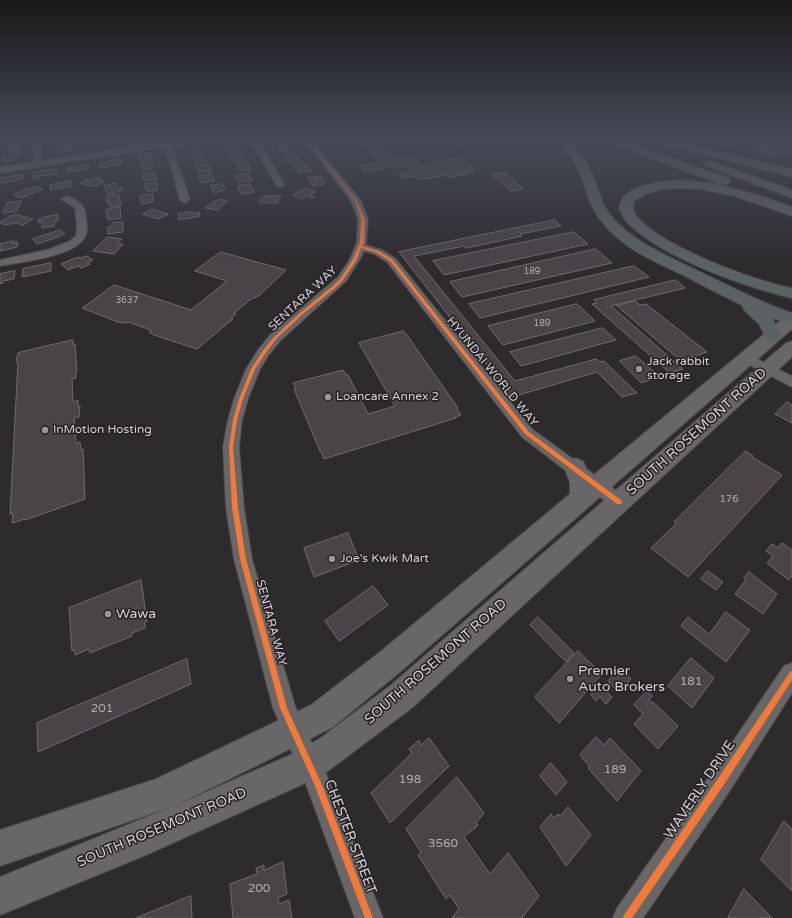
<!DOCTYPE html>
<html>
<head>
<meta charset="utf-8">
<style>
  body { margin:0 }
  canvas { display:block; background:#2e2b2d }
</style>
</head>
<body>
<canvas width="792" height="918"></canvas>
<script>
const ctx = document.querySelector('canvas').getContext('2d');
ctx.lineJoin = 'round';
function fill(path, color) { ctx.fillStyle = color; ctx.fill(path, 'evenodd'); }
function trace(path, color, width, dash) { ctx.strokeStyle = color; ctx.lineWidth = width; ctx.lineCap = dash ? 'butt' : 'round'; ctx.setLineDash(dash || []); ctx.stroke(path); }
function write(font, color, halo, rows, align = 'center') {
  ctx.font = font + ' "Varela Round",sans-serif'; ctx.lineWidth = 3; ctx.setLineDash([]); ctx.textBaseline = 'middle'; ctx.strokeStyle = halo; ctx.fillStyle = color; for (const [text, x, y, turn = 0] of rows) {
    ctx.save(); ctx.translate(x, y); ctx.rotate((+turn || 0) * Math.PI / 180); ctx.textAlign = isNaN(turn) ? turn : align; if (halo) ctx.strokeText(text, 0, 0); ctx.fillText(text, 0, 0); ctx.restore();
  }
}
const building = new Path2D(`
  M9,139H19L18,142L8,143V141L4,142V140Z
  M67,139V140H71V141L67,142V144L56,146V140Z
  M283,139L287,144L277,146L273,140Z
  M377,139L398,160L414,157L420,163L396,168L394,166L365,172L360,166L381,163L361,142Z
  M450,139H463L473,147L462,149Z
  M713,139H766L725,146Z
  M114,140L113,145L102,147V145L98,146L97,144L102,143L101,142Z
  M792,142V153L771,157L754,149Z
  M21,144L19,151L8,152L9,146Z
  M227,144L233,145L239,148L233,151L220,148Z
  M70,145L74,146L75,149L60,154L58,150L60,149L59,147Z
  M200,146L203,152L193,154L192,147Z
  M290,147L295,153L283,154L278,149Z
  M151,153L153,159L140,161L138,159L139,155Z
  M19,154L13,161L2,162L5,158H1L3,156Z
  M204,154L207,161L195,162L192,156Z
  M241,154L243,158L246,160L233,162L229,158H231L229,156Z
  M297,156L301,162L290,164L284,158Z
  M459,158L473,167H470L474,171L466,172L468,174L449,177L447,175L420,180L416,176L403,178L399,175L411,172L407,168L435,164L432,162Z
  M121,159L122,164L100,168L99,163Z
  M152,162V169L143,170L141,164Z
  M247,163L251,170L241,171L237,164Z
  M208,164L209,166H210L211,171L199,172L195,166Z
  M306,164L311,171L299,173L293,166Z
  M88,165L89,168L68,172L67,168Z
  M57,169V174L39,176V178L33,179V173Z
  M155,172L157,179L144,181L143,174Z
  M505,173L524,189L511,191L492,175Z
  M211,174L215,181L202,183L201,181L199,176Z
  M248,174L250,179L253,180L239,182L235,178H237L236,176Z
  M23,175V179L2,183V182H0V178Z
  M321,176L325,184L312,186L308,178Z
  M93,178H100L97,180L104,181L97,186L84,185L85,184H80L85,180H90Z
  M72,181V186L50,190V185Z
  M157,182L158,190L147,192V189H145V184Z
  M116,183L119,188H122L123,190L108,195L104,186Z
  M223,184L225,190L214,193L211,186Z
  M250,184L254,192L241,194L238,186Z
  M37,187L43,189L21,198L14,195L25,189Z
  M307,188L316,192L310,195L314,197L311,198L307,196L300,199L293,195Z
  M153,194V202L141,204L140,196Z
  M119,195L121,205L110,207V202L107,203L106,197Z
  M263,196H281L277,203H269L259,202Z
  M219,199L227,201L218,210L205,208Z
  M21,201L17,211L3,213L7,203Z
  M120,207L121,218L108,220L106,210Z
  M153,209L168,214L158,219L143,214Z
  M191,212V213L199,212L200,216L179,220L178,214Z
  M15,214L18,215L33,219L23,225L16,223L5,225L0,223V222Z
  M58,215V221H55L54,226L42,228V222H38V220L42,219V218Z
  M555,220L561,226L520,234L522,236L466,248L464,246L414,256L515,381L596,359L600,362L604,361L637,393L622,397L597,372L512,397L399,252Z
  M123,222V232L108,234V227L112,226V223Z
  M61,230L65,234L55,238L37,244L33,239Z
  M574,232L588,244L444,275L433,261Z
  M108,237L122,239L116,244H123L114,254L93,251Z
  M14,241L13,243L18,242L17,247L0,251V244Z
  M596,249L612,263L462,297L450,282Z
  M221,252L286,270L260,295L254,298H252L234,313L236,314L231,318L233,319L197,349L154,335L149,332L151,330L128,322L126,323L118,322L82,308L114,285L191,310L227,281L195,271Z
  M87,256L93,260L87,262L90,264L81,268L78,266L68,270L61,264L78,257L80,258Z
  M51,263V271L22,277L23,269Z
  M634,266L649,277L480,318L469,304Z
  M15,271L14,279L3,281V283L0,284V274Z
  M676,280L685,288L611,306L683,369L670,373L592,304L597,303L594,300Z
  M635,301L640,305L646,304L707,352L681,361L617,306Z
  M577,304L595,321L503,345L488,326Z
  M603,328L616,340L521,366L510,352Z
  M404,331L458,408L457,409L461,415L455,417L456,418L324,459L321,451H320L294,389H296L293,383L343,370L346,375H348L368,414L395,406L359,343Z
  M73,340V345L75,344L77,372L76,373V378L72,379L73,402L78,400V407L80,406L79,417L74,418L76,444L80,442L81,450L83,449L85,499L25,520V519L12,523L13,513L10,514L18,362H16L18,353Z
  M636,356L660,377L641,383L620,361Z
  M787,402L792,405V423L775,414Z
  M746,451L753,456L752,457L782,475L688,577L651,548L676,524L674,522Z
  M348,533L359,560L314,577L304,548Z
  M782,543L792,550V576L789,580L767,563L773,556L766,551L772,544L778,548Z
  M708,571L723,582L716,590L701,579Z
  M749,572L777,594L763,614L735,594L746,580L744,578Z
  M141,580L147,621L145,622V628L132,633V636L90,653L89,649L75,655V650L72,651L69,608Z
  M373,586L388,605L339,641L325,621Z
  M726,612L750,630L726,662L681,626L688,617L709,634Z
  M538,617L574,653L566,662L530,625Z
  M578,651L602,674L559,723L535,697Z
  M691,658L714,678L692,708L668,686Z
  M187,659L191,684L38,752L37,723Z
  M621,668L631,679L618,692L608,681Z
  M600,685L612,697L606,704L600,697L596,701L591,695Z
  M647,691L652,696L649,700L652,703L653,702L678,726L658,749L634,724L643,714L634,705Z
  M596,737L604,745L610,738L641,771L617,801L588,768L590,767L580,755Z
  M429,738L449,766L390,823L371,793L412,753L409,749L419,740L421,745Z
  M551,763L567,782L556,795L540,776Z
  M457,777L484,813L476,823L478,825L464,837L490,874L508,853L539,896L522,918H452L459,909L450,895L446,899L418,855L421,852L406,829Z
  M568,807L591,835L566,866L540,827L551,814L554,818L558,814L560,816Z
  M784,821L792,829V891L761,860Z
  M283,862L287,894L278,898L279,904L289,900L292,918H233L230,884L257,874L256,868L264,865V870Z
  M744,889L772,918H728Z
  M191,896L192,918H136Z`);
const minor = new Path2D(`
  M34,139H42L41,161L144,145L192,139H211L207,141L172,146L190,200L185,203L180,200L165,147L0,173V167L33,162Z
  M240,139H250L260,143L284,184L283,186H277L254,147Z
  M303,139H311L361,201L368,219L366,245L382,250L395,258L532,429L625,497L628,502L625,507L619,509L613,507L522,437L387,262L374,254L364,251L360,259L346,281L280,341L268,356L260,369L248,399L242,420L239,447L244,508L252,559L295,706L327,776L383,918H355L307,787L273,708L234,559L226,508L223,447L228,420L234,399L246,369L258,350L270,335L338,277L350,259L357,242L358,219L351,201Z
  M66,196C77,199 85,204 86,216C86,223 89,231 85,237C74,257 21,262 0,266V260L50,249L70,241L76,236L77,226L75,208L61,199Z
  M747,354L792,376V387L742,361L740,358L742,355Z
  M792,663V693L729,792L643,918H613L617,908L711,774L784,666Z`);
const tertiary = new Path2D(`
  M127,139H137L139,149L138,151H130Z`);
const secondary = new Path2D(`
  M792,315V329L400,672L333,727L264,762L172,807L297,752L322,737L391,685L786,343L792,341V357L413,707L344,759L321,776L146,855L0,915V877L171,807L0,866V830L156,779L311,705L380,652L570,494V483L564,467L567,461L575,458L583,461L590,478L786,316Z`);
const motorway = new Path2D(`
  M555,139H566C581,151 590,166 596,184C600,195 603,207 611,216C635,245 674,258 706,275C734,288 762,303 792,313V324L772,318L782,336L779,340L773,342L767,340L759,324L744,310L742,305C723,296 704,286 685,276C656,262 623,249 602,222C588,206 586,186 577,167C572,155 562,149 555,139Z
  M604,139H618L728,178L730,181L728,184H720L605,141Z
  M649,139H666L792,169V177L650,141Z
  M710,161L792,190V198L706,166L704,164L706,162Z
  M681,180C720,182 756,194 792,207V216L734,196L700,189L681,188L663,189L646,194L634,201L633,208C634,211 636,216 639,219C666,248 752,280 792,288V298C744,287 664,258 629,224C624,220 622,213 619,208C623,183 662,182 681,180Z`);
const cycleway = new Path2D(`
  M306,139H308L357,201L365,219L364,242L362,246L379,251L392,259L529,432L621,500L622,502L621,504H617L525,434L390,261L377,253L361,248L357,259L343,280L335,288L303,314L276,339L265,354L255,369L243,399L237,420L233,447L238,508L246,559L287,708L322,785L373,918H365L315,786L280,708L240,559L232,508L229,447L233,420L239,399L251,369L262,352L274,337L301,312L333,286L341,278L353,259L360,242L361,219L355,201Z
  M792,671V680L723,786L632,918H623L624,915L717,780L790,672Z`);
const markers = [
  [639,369,4,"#9b979a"],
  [328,397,4,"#9b979a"],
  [45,430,4,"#9b979a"],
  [332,559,4,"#9b979a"],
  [108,614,4,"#9b979a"],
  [570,679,4,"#9b979a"]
];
const farNumbernames = [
  ["189",532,272],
  ["3637",127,301],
  ["189",542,324]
];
const numberNames = [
  ["176",729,499]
];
const streetNames = [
  ["SENTARA WAY",303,299,-43],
  ["HYUNDAI WORLD WAY",492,372,51],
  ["SENTARA WAY",271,623,75]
];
const poiNames = [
  ["Jack rabbit",647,362],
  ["storage",647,376],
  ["Loancare Annex 2",336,397],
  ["InMotion Hosting",53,430],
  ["Joe's Kwik Mart",340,559]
];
const nearNumbernames = [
  ["181",691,682],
  ["201",102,709],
  ["189",615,770],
  ["198",410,780],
  ["3560",443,844],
  ["200",259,889]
];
const nearStreetnames = [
  ["SOUTH ROSEMONT ROAD",697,432,-42],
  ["SOUTH ROSEMONT ROAD",436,662,-41],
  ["WAVERLY DRIVE",700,790,-56],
  ["SOUTH ROSEMONT ROAD",162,828,-23],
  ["CHESTER STREET",350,837,69]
];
const nearPoinames = [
  ["Wawa",116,614],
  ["Premier",578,671],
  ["Auto Brokers",578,687]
];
fill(building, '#4a4348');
trace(building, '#6e6c6d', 1);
trace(minor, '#4b494b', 2);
trace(tertiary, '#4b494b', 2);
trace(secondary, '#4b494b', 2);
trace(motorway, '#4b494b', 2);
fill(minor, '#696668');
fill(tertiary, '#696668');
fill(secondary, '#696668');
fill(motorway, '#5b6264');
fill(cycleway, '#f17a3a');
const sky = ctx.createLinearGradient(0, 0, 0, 267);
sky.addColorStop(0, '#191819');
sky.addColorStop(0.52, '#464a57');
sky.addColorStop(1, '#464a5700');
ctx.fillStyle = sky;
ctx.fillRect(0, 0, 792, 267);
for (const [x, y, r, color] of markers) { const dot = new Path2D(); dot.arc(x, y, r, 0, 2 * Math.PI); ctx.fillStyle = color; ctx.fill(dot); trace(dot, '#252024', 1.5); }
write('9px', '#b2aeb1', null, farNumbernames);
write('10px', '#b2aeb1', null, numberNames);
write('12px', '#d5d1d4', '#252024', streetNames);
write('12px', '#d5d1d4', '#252024', poiNames, 'left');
write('12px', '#b2aeb1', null, nearNumbernames);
write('14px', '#d5d1d4', '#252024', nearStreetnames);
write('14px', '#d5d1d4', '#252024', nearPoinames, 'left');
</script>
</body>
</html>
